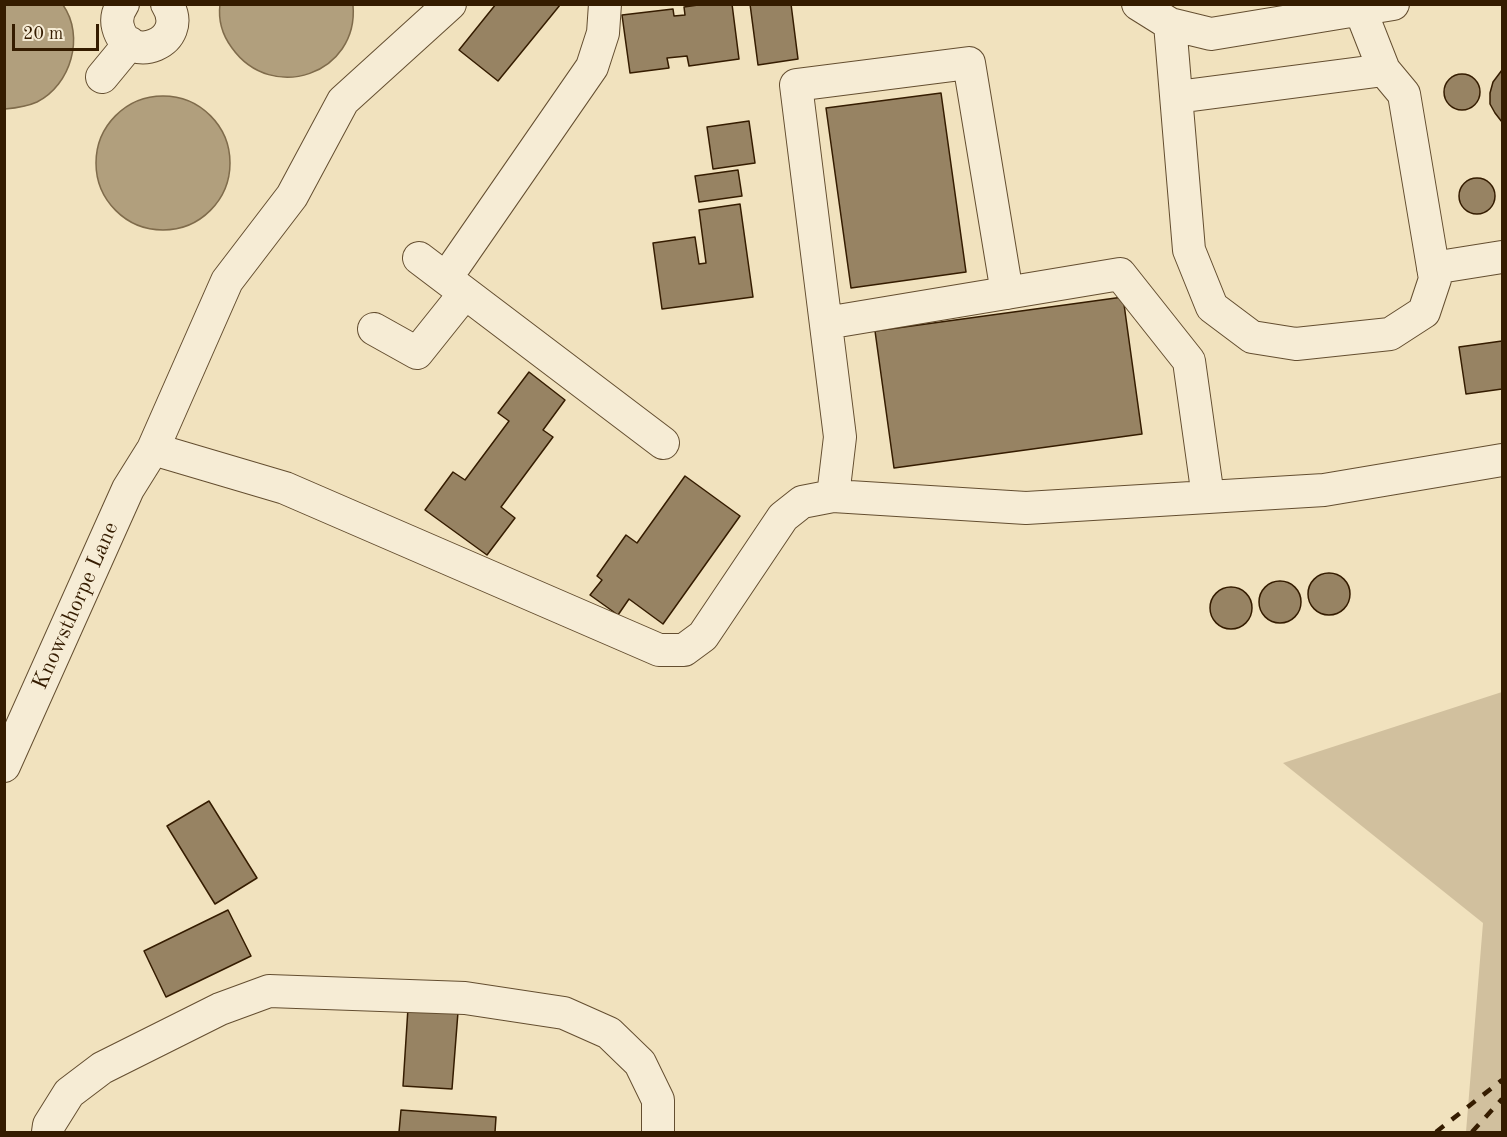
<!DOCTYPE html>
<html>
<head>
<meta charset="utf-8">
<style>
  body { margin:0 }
  #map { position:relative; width:1507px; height:1137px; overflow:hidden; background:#f1e2be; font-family:"Old Standard TT",serif }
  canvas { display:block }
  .frame { position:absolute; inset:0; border:6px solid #351c00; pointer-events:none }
  .scale { position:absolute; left:12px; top:24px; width:87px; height:27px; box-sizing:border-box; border:3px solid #351c00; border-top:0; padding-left:8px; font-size:18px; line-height:21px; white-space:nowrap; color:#351c00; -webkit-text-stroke:4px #f6ecd5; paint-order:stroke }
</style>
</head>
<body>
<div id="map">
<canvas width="1507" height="1137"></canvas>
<div class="frame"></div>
<div class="scale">20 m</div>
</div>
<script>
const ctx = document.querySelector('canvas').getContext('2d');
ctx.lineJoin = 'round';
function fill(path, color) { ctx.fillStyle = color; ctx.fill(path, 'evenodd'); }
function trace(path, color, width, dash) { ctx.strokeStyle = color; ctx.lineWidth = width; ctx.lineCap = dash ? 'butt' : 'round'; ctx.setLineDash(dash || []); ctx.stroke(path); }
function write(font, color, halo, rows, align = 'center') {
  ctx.font = font + ' "Old Standard TT",serif'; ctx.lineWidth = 4.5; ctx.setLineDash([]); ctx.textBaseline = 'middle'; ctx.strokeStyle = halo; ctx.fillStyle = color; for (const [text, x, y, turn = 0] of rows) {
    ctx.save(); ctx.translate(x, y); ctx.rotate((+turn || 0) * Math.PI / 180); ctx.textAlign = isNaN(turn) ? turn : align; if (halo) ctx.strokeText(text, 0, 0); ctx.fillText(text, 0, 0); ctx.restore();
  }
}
const green = new Path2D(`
  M1502,692V1132H1466L1483,923L1283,763Z`);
const water = new Path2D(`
  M5,4L63,5C85,36 71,85 37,102C26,107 16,108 5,109Z
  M220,4L353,5C359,74 272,104 232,48C223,36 218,20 220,4Z
  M96 163a67 67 0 1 1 134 0a67 67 0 1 1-134 0Z`);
const building = new Path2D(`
  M496,4L560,5L498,81L459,50Z
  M705,4H732L739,59L689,66L687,56L667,58L669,68L630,73L622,15L673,9L674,16L685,15L684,7Z
  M750,4H791L798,59L758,65Z
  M1502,70V122L1495,113L1490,104V93L1493,82Z
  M1444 92a18 18 0 1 1 36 0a18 18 0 1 1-36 0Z
  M941,93L966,272L851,288L826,108Z
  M749,121L755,163L713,169L707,127Z
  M738,170L742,196L699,202L695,176Z
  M1459 196a18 18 0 1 1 36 0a18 18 0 1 1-36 0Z
  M740,204L753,297L662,309L653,243L695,237L699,264L706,263L699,210Z
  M1123,297L1142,434L894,468L875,331Z
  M1502,341V389L1466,394L1459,347Z
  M529,372L565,400L543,430L553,437L501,507L515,518L487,555L425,510L453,472L465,480L509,421L498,413Z
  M685,476L740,516L663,624L629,599L618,615L590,595L602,580L597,576L626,535L637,543Z
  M1308 594a21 21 0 1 1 42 0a21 21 0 1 1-42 0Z
  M1259 602a21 21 0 1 1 42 0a21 21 0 1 1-42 0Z
  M1210 608a21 21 0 1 1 42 0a21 21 0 1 1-42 0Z
  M209,801L257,878L215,904L167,826Z
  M228,910L251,956L166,997L144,951Z
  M408,1008L458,1012L452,1089L403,1086Z
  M401,1110L496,1117L495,1132H399Z`);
const minor = new Path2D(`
  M123,4C118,11 116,19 118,27C128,67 191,42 167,4
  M1138,4L1170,24L1211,34L1393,4
  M1170,24L1189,250L1212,307L1252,337L1296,344L1390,334L1424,312L1435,279L1404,94L1384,70L1358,4
  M102,77L130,43
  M1177,97L1384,70
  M419,258L663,443
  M1433,268L1502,257
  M446,278L592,67L603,33L605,4
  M826,323L1120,274L1189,361L1208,497
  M374,329L417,353L465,293
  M153,449L285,488L659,650H684L703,636L783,517L802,502L833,496L1026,508L1324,490L1502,460
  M833,496L840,437L796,85L969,63L1007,293
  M4,766L128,489L153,449L227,281L292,196L343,101L450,4
  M48,1132L49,1125L69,1093L102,1068L220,1009L269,991L465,998L564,1013L609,1033L640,1063L658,1100V1132`);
const rail = new Path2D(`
  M1436,1132L1502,1080
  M1472,1132L1502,1099`);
const streetNames = [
  ["Knowsthorpe Lane",76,606,-66]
];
fill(green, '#d1c09e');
fill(water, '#b19f7d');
trace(water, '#7f6b4b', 1.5);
fill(building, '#978363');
trace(building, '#351c00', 1.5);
trace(minor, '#644e30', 34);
trace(minor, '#f6ecd5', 32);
trace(rail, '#351c00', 4.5, [10, 10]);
write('22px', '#351c00', '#f6ecd5', streetNames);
</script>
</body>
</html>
